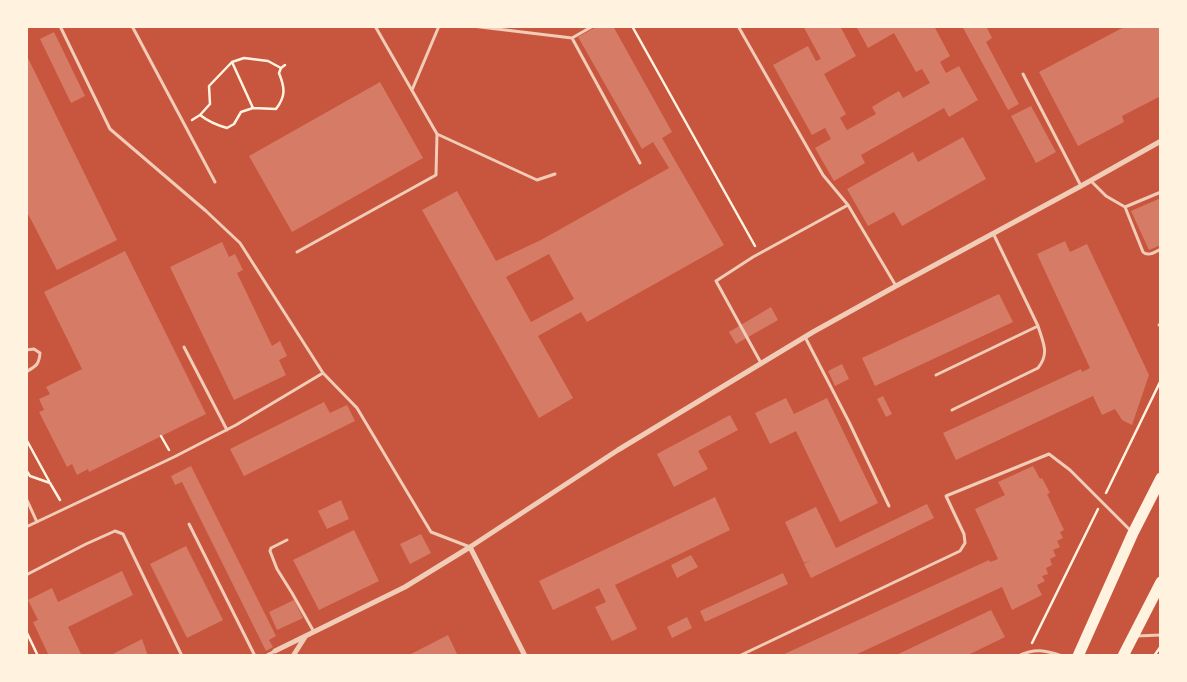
<!DOCTYPE html>
<html>
<head>
<meta charset="utf-8">
<style>
  body { margin:0 }
  #map { position:relative; width:1187px; height:682px; overflow:hidden; background:#c8553d; font-family:"IBM Plex Sans",sans-serif }
  canvas { display:block }
  .frame { position:absolute; inset:0; border:28px solid #fff3e0; pointer-events:none }
</style>
</head>
<body>
<div id="map">
<canvas width="1187" height="682"></canvas>
<div class="frame"></div>
</div>
<script>
const ctx = document.querySelector('canvas').getContext('2d');
ctx.lineJoin = 'round';
function fill(path, color) { ctx.fillStyle = color; ctx.fill(path, 'evenodd'); }
function trace(path, color, width, dash) { ctx.strokeStyle = color; ctx.lineWidth = width; ctx.lineCap = dash ? 'butt' : 'round'; ctx.setLineDash(dash || []); ctx.stroke(path); }
const building = new Path2D(`
  M598,26H613L672,132L662,138L724,245L587,322L581,312L538,336L573,398L539,418L422,210L457,191L496,261L541,240L669,168L653,142L642,149L578,37ZM549,254L574,299L531,322L506,277Z
  M803,26H840L856,56L824,74L846,114L840,118L847,130L876,114L872,107L885,99L899,91L903,98L930,83L922,69L916,72L894,33L868,48L856,26H934L950,56L940,62L946,73L959,66L978,100L949,117L944,108L861,155L865,163L834,181L815,148L831,139L825,128L812,135L773,65L808,46L816,61L821,59Z
  M962,26H986L992,38L986,42L1019,104L1008,110Z
  M1126,26H1161V96L1122,116L1124,122L1078,146L1039,72Z
  M54,32L85,96L71,103L40,39Z
  M26,54L117,240L57,270L26,210Z
  M380,82L423,158L292,232L249,156Z
  M1031,106L1056,152L1036,163L1011,116Z
  M963,137L986,179L902,226L894,212L868,226L847,189L913,152L918,162Z
  M1161,198V245L1149,250L1131,211Z
  M1065,241L1070,252L1087,244L1149,375L1132,425L1122,420L1115,409L1102,415L1093,396L956,460L943,433L1081,369L1082,372L1090,368L1037,254Z
  M222,242L229,257L235,254L243,270L237,273L272,346L280,341L287,356L279,360L286,375L234,400L170,267Z
  M125,251L206,414L89,472L88,469L77,475L72,464L67,467L39,412L44,410L39,399L50,394L46,387L82,369L44,292Z
  M999,294L1013,322L875,386L862,358Z
  M771,307L778,320L736,344L729,332Z
  M842,364L849,379L835,386L828,371Z
  M883,396L892,414L886,417L877,399Z
  M786,398L794,414L827,398L878,503L840,522L796,431L770,444L755,413Z
  M324,402L330,413L347,405L355,421L244,476L230,449Z
  M730,415L738,430L698,451L708,469L674,487L657,454Z
  M191,466L276,636L269,640L273,647L266,651L182,482L175,485L171,476Z
  M1033,466L1040,479L1042,478L1050,493L1047,494L1064,530L1060,532L1063,538L1057,541L1060,547L1053,550L1056,556L1050,559L1052,565L1046,568L1048,574L1042,576L1045,581L1037,585L1042,595L1012,610L1002,587L853,656H780L989,560L990,562L998,559L975,509L1005,495L998,482Z
  M715,497L730,530L615,585L637,629L612,641L595,607L606,602L599,588L553,610L539,581Z
  M341,500L349,519L327,529L318,511Z
  M927,504L934,518L811,578L804,564L811,560L804,563L785,522L816,507L836,548Z
  M354,530L379,581L319,610L293,560Z
  M421,534L431,553L410,564L400,544Z
  M186,546L223,620L187,638L150,564Z
  M691,555L698,567L677,578L671,565Z
  M122,571L133,595L68,627L82,656H49L33,622L38,620L28,600L52,588L58,602Z
  M783,573L788,584L705,622L700,611Z
  M294,600L303,618L277,630L269,612Z
  M991,610L1005,637L966,656H894Z
  M687,617L692,628L672,638L667,627Z
  M448,635L458,656H407Z
  M142,639L148,656H109Z`);
const path = new Path2D(`
  M632,26L755,246
  M232,62L244,58L268,61L281,68
  M200,115C209,122 216,125 227,128L234,124L241,112L253,108
  M192,120L200,115L210,104L209,86L232,62L253,108L276,109C286,96 285,88 279,73L281,68L285,65
  M161,436L169,450
  M26,439L49,481
  M26,470L30,476L50,483L60,500
  M1106,493L1161,380
  M26,631L38,656
  M1032,643L1098,509
  M1154,656L1161,646`);
const service = new Path2D(`
  M60,26L110,129L206,211L240,243L323,373L357,408L431,532L470,547
  M132,26L215,182
  M472,26L572,38L593,26
  M738,26L823,175L848,205L753,257L716,281L761,363
  M572,38L640,163
  M1023,74L1081,186
  M412,90L439,26
  M437,134L537,180L555,174
  M1091,181L1106,196L1125,207L1143,252C1148,257 1155,252 1161,249
  M848,205L896,286
  M1125,207L1161,192
  M297,252L436,175L437,134L375,26
  M1159,325L1161,323
  M805,337L849,422L889,506
  M184,347L227,430
  M26,350L34,349L40,353C39,365 36,366 26,372
  M936,375L1038,326L993,233
  M952,410L1038,368C1050,353 1043,343 1038,326
  M26,498L37,522
  M189,524L255,656
  M26,527L174,457L236,425L323,373
  M287,540L271,548L270,551L277,569L292,593L314,632
  M26,575L86,544L115,531L123,534L182,656
  M1136,636L1161,635
  M265,656L275,651
  M739,656L960,551L965,543L964,534L946,496L1049,454L1070,470L1131,531
  M1018,656C1035,648 1045,650 1062,656`);
const minor = new Path2D(`
  M470,547L525,656
  M275,651L405,587L470,547L618,450L813,332L896,286L1081,186L1161,141
  M293,656L305,637`);
const primary = new Path2D(`
  M1078,656L1133,533L1161,478
  M1123,656L1161,582`);
fill(building, '#d67c66');
trace(path, '#fff3e0', 2.5);
trace(service, '#f1ccb7', 3);
trace(minor, '#f1ccb7', 5);
trace(primary, '#fff3e0', 11);
</script>
</body>
</html>
